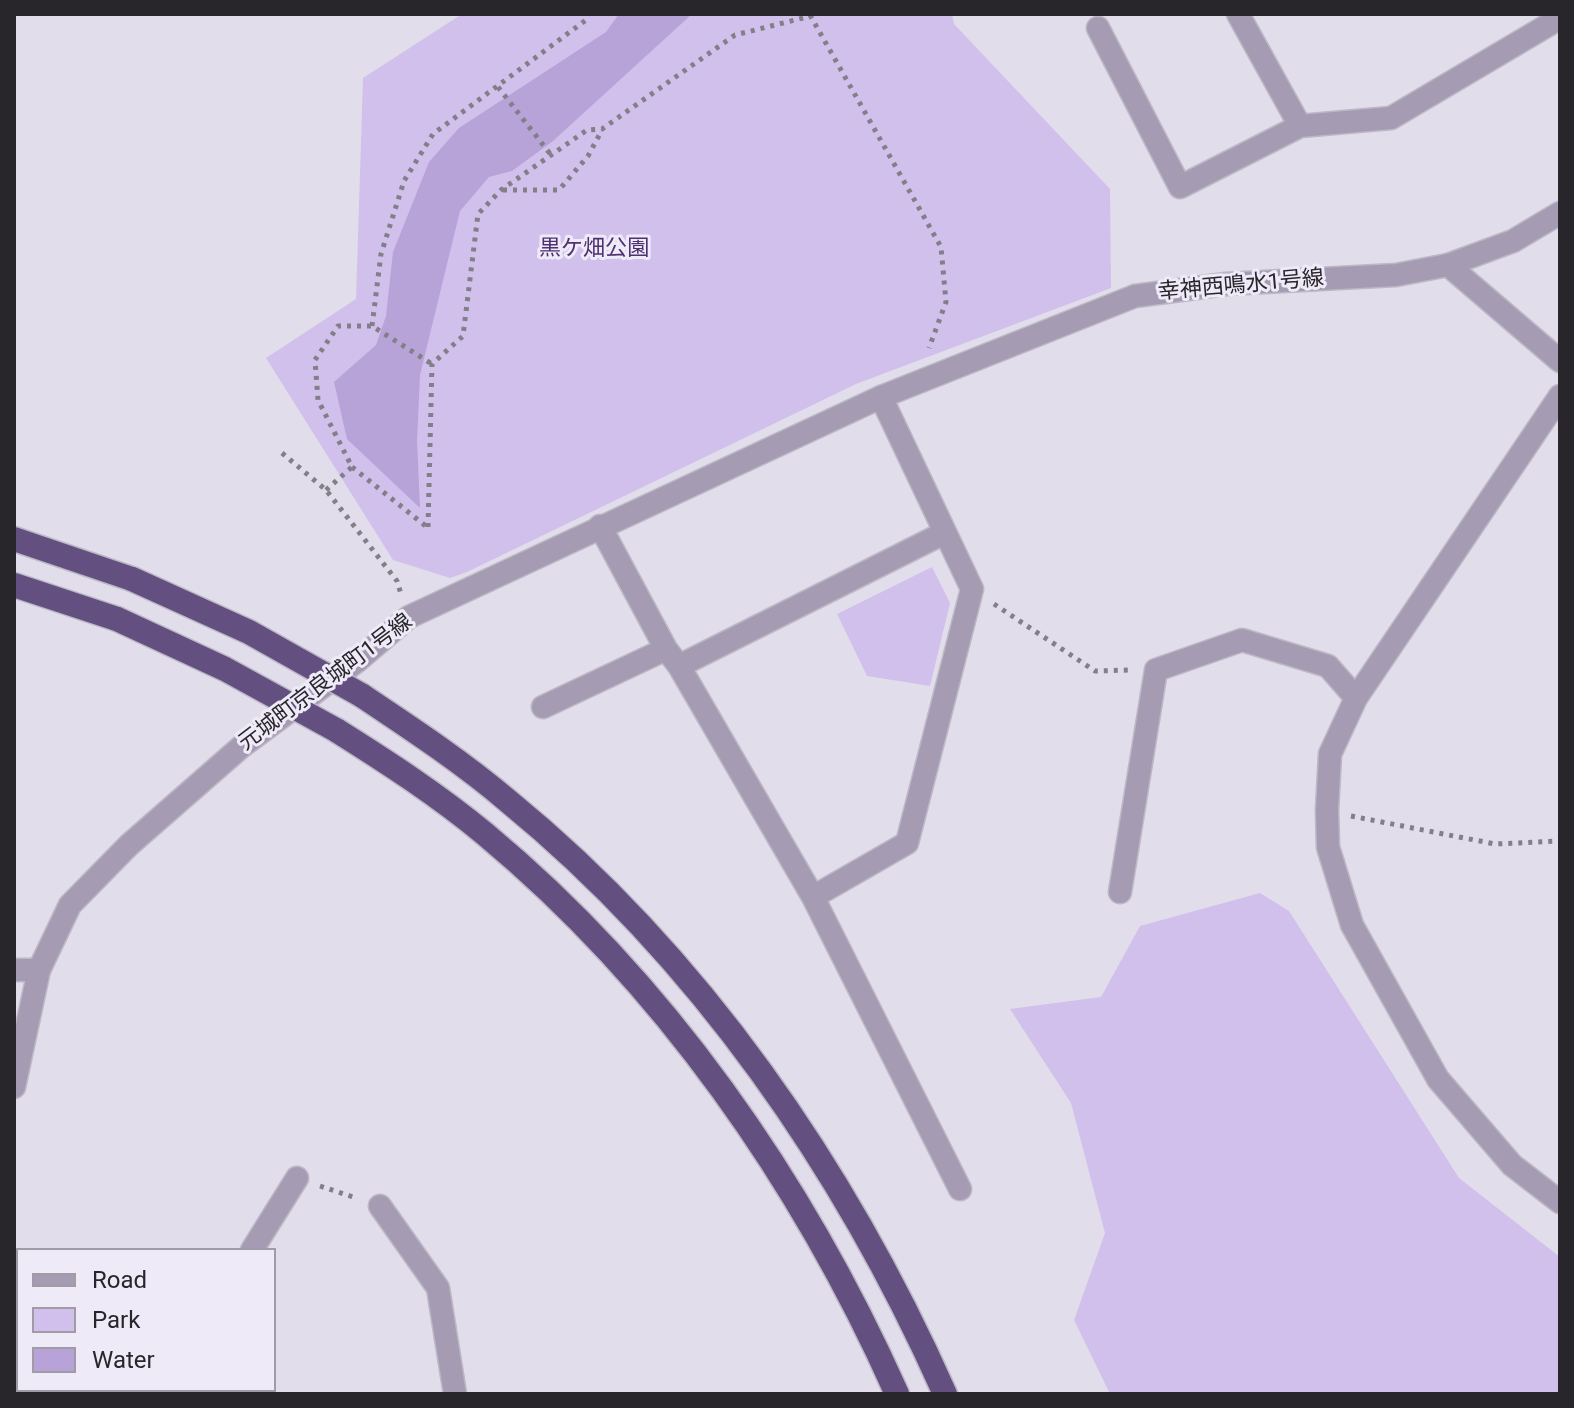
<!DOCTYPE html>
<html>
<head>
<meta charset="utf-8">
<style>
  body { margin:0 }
  #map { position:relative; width:1574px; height:1408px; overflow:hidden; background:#e2ddeb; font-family:Roboto,sans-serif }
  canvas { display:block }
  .frame { position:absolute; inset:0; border:16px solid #28262b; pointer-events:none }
  .legend { position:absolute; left:16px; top:1248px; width:260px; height:144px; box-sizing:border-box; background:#efeaf8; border:2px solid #9f9ca6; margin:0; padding:10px 14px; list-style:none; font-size:24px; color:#28262b }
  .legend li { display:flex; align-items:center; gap:16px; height:40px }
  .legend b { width:40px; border:2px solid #9f9ca6 }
</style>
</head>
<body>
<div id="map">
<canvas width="1574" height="1408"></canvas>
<div class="frame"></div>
<ul class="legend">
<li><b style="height:10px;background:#a59cb4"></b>Road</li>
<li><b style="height:22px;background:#d1c0ec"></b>Park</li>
<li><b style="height:22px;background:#b8a3d8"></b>Water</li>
</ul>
</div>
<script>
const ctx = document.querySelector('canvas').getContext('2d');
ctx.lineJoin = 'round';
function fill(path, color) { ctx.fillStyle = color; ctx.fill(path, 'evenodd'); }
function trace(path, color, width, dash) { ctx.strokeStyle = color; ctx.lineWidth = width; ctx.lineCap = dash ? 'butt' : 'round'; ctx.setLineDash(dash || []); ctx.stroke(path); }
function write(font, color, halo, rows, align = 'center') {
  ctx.font = font + ' Roboto,"Noto Sans JP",sans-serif'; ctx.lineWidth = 6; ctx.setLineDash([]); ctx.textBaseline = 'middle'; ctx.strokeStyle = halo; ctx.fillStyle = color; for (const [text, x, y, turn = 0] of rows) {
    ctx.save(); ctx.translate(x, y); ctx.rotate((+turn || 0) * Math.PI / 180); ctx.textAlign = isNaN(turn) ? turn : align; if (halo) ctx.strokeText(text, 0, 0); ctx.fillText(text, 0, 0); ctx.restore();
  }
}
const green = new Path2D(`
  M462,14H952L954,24L1110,189L1111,288L856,384L467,572L450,578L393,560L266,358L356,299L363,78Z
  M932,567L950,603L930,686L867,676L837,614Z
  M1260,893L1289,911L1459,1178L1560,1257V1394H1110L1074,1320L1105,1233L1071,1103L1010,1009L1101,997L1140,926Z`);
const water = new Path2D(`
  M619,14H692L553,141L512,171L489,177L460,211L420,375L417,441L420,508L347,439L334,382L376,345L386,316L393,252L429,162L459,128L606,32Z`);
const path = new Path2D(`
  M810,15L941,247L946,302L929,348
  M498,87L551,155
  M503,190H559L588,156L602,130
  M372,326L381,254L404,181L433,134L590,17
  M282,453L326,490L397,581L401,594
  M352,467L427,527
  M326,490L352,467L318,400L315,360L338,326H372L432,364
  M428,527L432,364L463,336L478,214L501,190L587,130L602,129L735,35L811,16
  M994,604L1095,671L1131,670
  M1351,816L1495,844L1560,841
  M320,1186L356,1198`);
const minor = new Path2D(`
  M1238,14L1300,126L1391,118L1560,18
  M1098,28L1180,187L1300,126
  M1448,265L1560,361
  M1560,396L1356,698L1330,754L1327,810L1328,847L1352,925L1438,1079L1512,1165L1560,1202
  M600,526L666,649L679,666L813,897L960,1189
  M679,666L944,533
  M543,707L666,649
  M1120,892L1156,670L1242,640L1328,666L1356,698
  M813,897L907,843L972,589L881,397
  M14,970H39
  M380,1206L438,1288L455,1394
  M252,1250L297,1178
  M227,1394V1390`);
const tertiary = new Path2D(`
  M14,1087L39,970L70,905L129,845L241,747L356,662L409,617L881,397L1135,296L1226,284L1396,275L1448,265L1513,241L1560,213`);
const motorway = new Path2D(`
  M14,539L132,579
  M14,585L117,619
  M361,695C412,729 462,762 508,801C700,958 845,1169 945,1394
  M336,730C387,762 438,795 485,834C664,983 802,1181 897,1394`);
const motorwayBridge = new Path2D(`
  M132,579L249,632L361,695
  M117,619L225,669L336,730`);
const parkNames = [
  ["黒ケ畑公園",594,249]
];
const streetNames = [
  ["幸神西鳴水1号線",1241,286,-5],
  ["元城町京良城町1号線",326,683,-37]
];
fill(green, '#d1c0ec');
fill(water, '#b8a3d8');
trace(minor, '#bdb8c5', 25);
trace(tertiary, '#bdb8c5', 25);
trace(motorway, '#bdb8c5', 27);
trace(path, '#827f88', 5, [4, 6]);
trace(minor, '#a59cb4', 22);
trace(tertiary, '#a59cb4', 22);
trace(motorway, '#645080', 24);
trace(motorwayBridge, '#bdb8c5', 27, []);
trace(motorwayBridge, '#645080', 24);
write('22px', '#4f3172', '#efeaf8', parkNames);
write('22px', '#28262b', '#efeaf8', streetNames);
</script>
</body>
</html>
